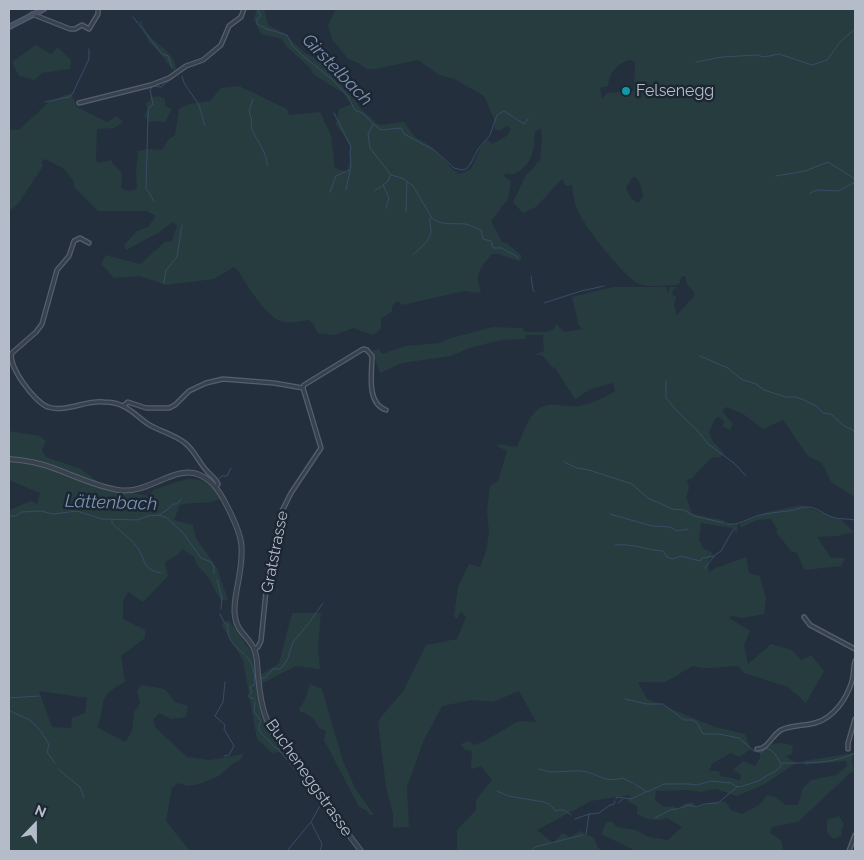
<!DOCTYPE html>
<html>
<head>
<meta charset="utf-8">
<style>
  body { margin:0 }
  #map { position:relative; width:864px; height:860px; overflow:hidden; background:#242f3e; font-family:Raleway,sans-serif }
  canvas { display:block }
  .frame { position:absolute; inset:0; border:10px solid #b4bcc9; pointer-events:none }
  .north { position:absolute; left:10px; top:800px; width:50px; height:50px; -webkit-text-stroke:4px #1d2633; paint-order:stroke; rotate:22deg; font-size:14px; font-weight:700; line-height:20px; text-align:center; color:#b4bcc9 }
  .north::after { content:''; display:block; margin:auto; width:18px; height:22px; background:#b4bcc9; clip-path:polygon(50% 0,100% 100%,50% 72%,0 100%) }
</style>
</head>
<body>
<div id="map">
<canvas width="864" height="860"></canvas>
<div class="frame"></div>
<div class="north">N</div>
</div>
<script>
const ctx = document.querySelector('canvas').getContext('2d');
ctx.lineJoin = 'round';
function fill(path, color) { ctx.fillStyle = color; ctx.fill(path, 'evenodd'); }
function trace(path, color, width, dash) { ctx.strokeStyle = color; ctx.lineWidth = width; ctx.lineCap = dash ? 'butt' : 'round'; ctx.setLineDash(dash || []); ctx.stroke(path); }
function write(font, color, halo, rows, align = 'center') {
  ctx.font = font + ' Raleway,sans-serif'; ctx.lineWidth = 5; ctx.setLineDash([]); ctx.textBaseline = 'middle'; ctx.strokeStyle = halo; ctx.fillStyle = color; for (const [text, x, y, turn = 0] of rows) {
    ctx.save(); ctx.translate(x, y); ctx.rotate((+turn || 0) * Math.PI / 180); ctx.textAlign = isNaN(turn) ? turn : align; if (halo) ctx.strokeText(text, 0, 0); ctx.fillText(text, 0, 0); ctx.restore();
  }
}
const green = new Path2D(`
  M257,9H264L268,25L284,33L305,53L323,62L355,100L360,108L379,125L404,122L415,137L432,147L452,169L460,174L471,169L481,147L487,139L492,144L508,135L511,129L507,126L501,130H495L494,119L484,96L454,79L439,75L418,60L376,69H367L358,63L348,59L332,39L328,25L336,9H855V497L831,482L822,463L808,456L783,420L763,429L743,414L727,407L722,411L733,424L730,430L723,427L724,421L718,417L715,419L709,432L713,442L724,453L719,458L712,457L692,478L687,480L689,488L686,497L692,513C701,516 710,518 719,519C727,521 728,525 738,524L737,534L732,528L701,523L699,540L703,548L713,553L708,562L709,572L716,568L746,557L749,573L760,576L766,599L764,614L743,618L732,616L729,618L750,631L744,645L748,664L771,644L792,650L801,660L811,655L824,671L806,703L788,687L744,673L738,666C723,666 708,671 693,666L665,682H638L647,699L715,727L745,734L751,749L739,757L731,753L712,764L709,771H719L721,776L740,780L741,775L733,770L743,761L755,766L760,758V752C770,743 780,740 793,746L792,754L786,756L796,763L765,784L737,796L716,789L700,792L689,790L656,791L655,800L664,807L674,806L679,810L684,804L693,802L696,808L712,802L725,801L731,810L742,814L759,805L767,795L775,797L786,805H798L803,788L811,780L836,775L847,766L846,761L805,765L804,761L853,753L852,763L854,771L849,774L798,822L772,827L770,833L781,840L783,849L782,851H636L601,834L606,823L611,821L617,827L636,830L649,837L668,840L682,827L667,818C657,822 646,819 637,814V806L628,802L630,795L591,801L537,830L553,843L562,833L570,837L580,831L594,838L598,848L604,851H457V830L476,810V800L492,780L481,766L473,769L471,767L472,751L465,750L461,744L469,741L474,745L485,741L518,721L536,722L519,691L493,702L472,700L442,706L423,742L407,787L409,827L393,828V814L386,787L378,723L381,717L404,690L426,645L457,639L466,617L461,611L457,619L454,616L458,587L469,564L480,567L486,551L489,532L487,511L490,486L498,481L507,451L499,447L498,444L517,447C522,436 526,421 535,412C547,399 564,408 579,406C593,403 604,398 615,391L613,383L591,389L575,399L555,368L552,367L542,355H533L544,351L543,335H526L525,339L501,340L469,348L451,356L402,363L380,373L372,351L379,349L382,354L406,346L440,343L448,339L493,327L522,328L525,332H546L554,329L556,324L564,332L583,329L579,326L572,297L613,287H667V295L670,287H676L678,289L674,288L672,295L676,296L674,306L677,315L691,299L693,298L695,294L687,284L685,276H682L681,280L680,277V283L678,285C667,285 651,288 640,284C626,280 584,226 578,211C574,203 573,194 572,185L566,186L562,179L536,207L523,213L513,202L526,175L536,165V163L540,161L542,140L541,128L535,132C534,146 534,161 521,170C516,174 512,176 506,173L503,176L511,181L508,199L491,221L502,242L508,244L522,256L520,261L498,254H492C482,266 473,275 481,290L479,293L464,291L402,305L398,301L392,306V311L381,319V329L373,335L353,328L335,335L318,333L313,324L309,320C299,322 288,324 278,320C267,315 250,290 243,279C240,273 239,271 234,267L214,279L166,285L140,276L114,278L101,264L106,255L140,264L165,242L172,241L177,226L173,222L158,233L126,250L124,245L137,231L148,227L156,216L147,211H98L75,188L73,180L63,168L45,159L41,162L43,166L18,204L9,211V129L19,130L50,101L71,93L77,107L107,122L117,116L123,122L114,128L97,129L96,159L98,163L111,160L113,164L122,173L121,188L128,191L137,189L136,171L138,151L150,149L162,150L168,140L175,135L179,109L189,104L210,101L221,88L239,86L287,109L289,115L320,112L331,135L335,168L347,172C353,149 352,144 336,125L339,109L352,104L343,93L313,74L310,68L285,45L282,39L261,34L254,19ZM629,60L635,62L634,91L607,93L602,99L600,88L608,86C609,72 616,65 629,60ZM633,177H636L641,186L643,197L638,203L631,198L626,187Z
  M141,20C143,25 145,31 149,35C157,45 177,55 176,70H173L160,53L149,42L139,22Z
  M36,45L51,54L58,47L71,60L70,69L42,73L35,80L19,76L12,62Z
  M159,96L165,99V106L172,109L165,122L159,121L147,122V118L144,117L147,110L146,103L149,102L151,97Z
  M9,431L40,436L46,441L42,450L46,457L81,469L105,487L149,496L154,489C171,486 188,473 204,482C212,487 217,491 221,499C207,505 194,501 180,505L174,520L193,525L196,538L217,568L228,600L221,601L208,577L197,565L194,557L182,549L179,554L165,562L168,576L143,602L128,592L123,601V619L145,630V638L121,656L125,682C116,687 105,692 103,703C101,713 102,718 97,727L125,742L132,731L134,712L140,704L137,691L141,685L165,689L175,702L188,706L186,717L171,719L159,713L153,720L156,728L187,757L210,760L244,754L240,760L232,764L219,776L199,784L187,786L178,783L172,788L166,821L190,851H9V510L31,501L37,504L40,493L9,480ZM39,691L87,698L85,713L72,718L71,728L52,727Z
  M801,505L841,520L854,532L838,536L817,537L831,558H845L841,566L804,570L797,553L791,551L776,532L778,530L771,519L757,520L740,528V524L767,512Z
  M292,613H321L318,645L320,669L296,666L257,686L264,721L289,759H287L280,752L272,753L257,739L243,660L221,624L229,620L255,657L257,677L279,663Z
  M310,684L322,689L343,761L355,788L374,815H370L366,810L359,807L324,740L326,731L319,728L314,719L303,712H300L299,709L305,700Z
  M839,816L844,824L841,831L842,835L837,838H832L827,832V820L830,818H834Z`);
const stream = new Path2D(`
  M257,9L261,16L257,19V24L267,29L287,35L292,45L302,55L333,80L347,95L355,110L364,114L373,124L368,134L370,148L391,175L402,178L413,186L432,218C441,226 454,223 465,224C471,225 476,228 481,230L483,239L491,241L493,248H502C507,253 515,253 518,258
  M133,17L162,54L168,56L172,68
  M696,62L722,57L757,55L764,57L779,54L812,65L827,60L841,41L855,29
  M182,76L184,83L199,105L205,126
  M253,99L249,111L252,121C247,132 268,148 267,166
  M45,102L69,97L72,95L89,59V49
  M334,113L351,147L350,152L351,166L346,190
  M373,124L381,130L401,128L404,134L434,150L454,168L462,170L466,169L471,163L478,149L490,135L497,115L504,111L524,124L528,119
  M776,176L805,171L828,162L855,179
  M374,191L382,186
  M330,192L336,176L349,170
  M810,193L817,190L838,191L855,182
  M154,201L146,188L148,117L149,108L153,104L150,90L153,86L161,87L177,74
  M386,208L389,198L383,185L388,181L390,175
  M406,211L407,182
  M413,255C420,248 431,240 431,231C431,225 429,224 430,218
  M531,276L533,290L535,292
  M164,283L166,270C171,266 172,261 177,257L182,225
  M544,303L581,291L604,286
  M700,356L728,368L741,379L756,384L764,390L786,397H796L804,400L816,406L823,413L831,414L844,426L853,430L855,434
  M666,381V398L677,411L697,430L708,444L734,463L746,476
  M564,462L577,468L589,470L632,484L648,498L672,509L684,510L694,516L724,523
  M219,479L222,476H227L231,468
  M610,514L652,526L670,527L677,531L688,529
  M159,515L167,510L173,504H177L181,499
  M9,516H16L21,512L41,511L53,514L77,511L102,519L137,520L148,516L159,515L167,518L184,534L201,558L211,562L214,567V574
  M112,520V523C121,533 133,539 140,552C144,558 143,564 150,569C153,571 157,572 161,573
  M727,524C738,526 749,518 760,515C769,513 779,512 788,511C794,511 800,507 807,507C817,507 823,514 832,517C839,520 847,518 855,520
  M615,545C631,543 647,550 663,551L667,557L673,559L681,556L700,561L702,558L714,556
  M705,568L715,555L721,551L733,530
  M217,580L222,598L221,609
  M220,614L224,622L228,625C226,639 234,645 244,654
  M246,656C253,662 256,677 254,685L250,687L252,692L249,695V697L254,699
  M260,678H265L273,669H280L283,666L288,658L293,642L309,623L323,603
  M9,698L39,696
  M625,699L647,704H663L684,720H693L697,723L703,734H719L739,738L755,752
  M255,702L254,711L261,721C255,731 263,734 269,741C273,745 273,747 278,749C294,767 306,786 321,804L311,822L322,844L320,851
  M9,710C15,714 21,716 28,719C36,724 45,736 49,745L47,752L55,763
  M758,752H762L766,748C774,750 777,757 781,764
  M224,756L229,755L234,746L224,729L225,725L215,716L223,702L225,682
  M58,769L80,787L84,798
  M539,769C555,776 571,768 587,772C602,776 606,783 622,778L633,783
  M635,784L647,792L664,784H689L697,785L711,781L731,783L735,786L740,787L758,781L777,770L783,763C807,763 833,764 855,753
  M497,791L508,796L544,802L549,804L556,811C563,808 566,811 571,815
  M616,799L617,797L631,799L646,792
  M618,803L623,799
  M655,818L670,810L677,809L686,806L690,805L696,807L704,804L718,803L737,787
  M575,819L589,814L599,813L610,805L614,804L615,801
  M586,834L589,814
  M287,851L310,823
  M531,851L535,847L583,835`);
const minor = new Path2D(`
  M32,14L70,29H75L82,25L89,29L98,14V9
  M79,103L151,85L169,78L186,66L203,60L221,45L229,26L241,17L244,9
  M89,243L80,238L74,241L69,256L57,270L42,324L36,332L12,353C7,365 35,403 48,407C64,413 86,400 104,402C110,402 117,403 123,406C132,410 139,418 148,424C159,431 174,434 185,443C194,450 199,462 206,470C210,475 216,478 218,484L216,487
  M123,406L128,402L146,408H169L175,405L189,391L206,383L223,379L274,383L303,388
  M804,617L810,625L855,649
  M255,649L258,647L261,641L268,571L282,511L291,493L321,448L303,388L304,385L363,349L367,350L372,356C372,373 366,403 386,410
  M757,749C768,749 772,735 781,730C792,725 804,726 815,723C834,718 847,698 852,681C854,674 853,668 855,661
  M848,749V743L855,719
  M849,851L855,835`);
const tertiary = new Path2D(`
  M9,459C23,460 40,463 53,468C75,476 95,486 118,490C145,495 172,468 194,473C210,477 219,490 226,504C243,537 245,546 238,583C236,594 233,606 235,617C237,632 249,637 254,649C258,657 257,667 258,675C260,698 263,717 275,736L361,851`);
const secondary = new Path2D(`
  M9,27L44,9`);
const markers = [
  [626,91,5,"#0f9aa8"]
];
const poiNames = [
  ["Felsenegg",636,91]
];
const streetNames = [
  ["Gratstrasse",275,552,-79],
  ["Bucheneggstrasse",309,778,55]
];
const waterNames = [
  ["Girstelbach",337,70,46],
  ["Lättenbach",111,503,2]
];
fill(green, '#263c3f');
trace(stream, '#394c67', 1);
trace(minor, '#565f6c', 5.5);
trace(tertiary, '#565f6c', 6);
trace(secondary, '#565f6c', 6);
trace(minor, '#38414e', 3);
trace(tertiary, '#38414e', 4);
trace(secondary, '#465061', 4);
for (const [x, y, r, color] of markers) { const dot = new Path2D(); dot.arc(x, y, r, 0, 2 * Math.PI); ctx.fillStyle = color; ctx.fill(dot); trace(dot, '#1d2633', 2); }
write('16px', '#b4bcc9', '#1d2633', poiNames, 'left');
write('16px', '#b4bcc9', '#1d2633', streetNames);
write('italic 18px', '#7c92b1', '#1d2633', waterNames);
</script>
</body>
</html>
